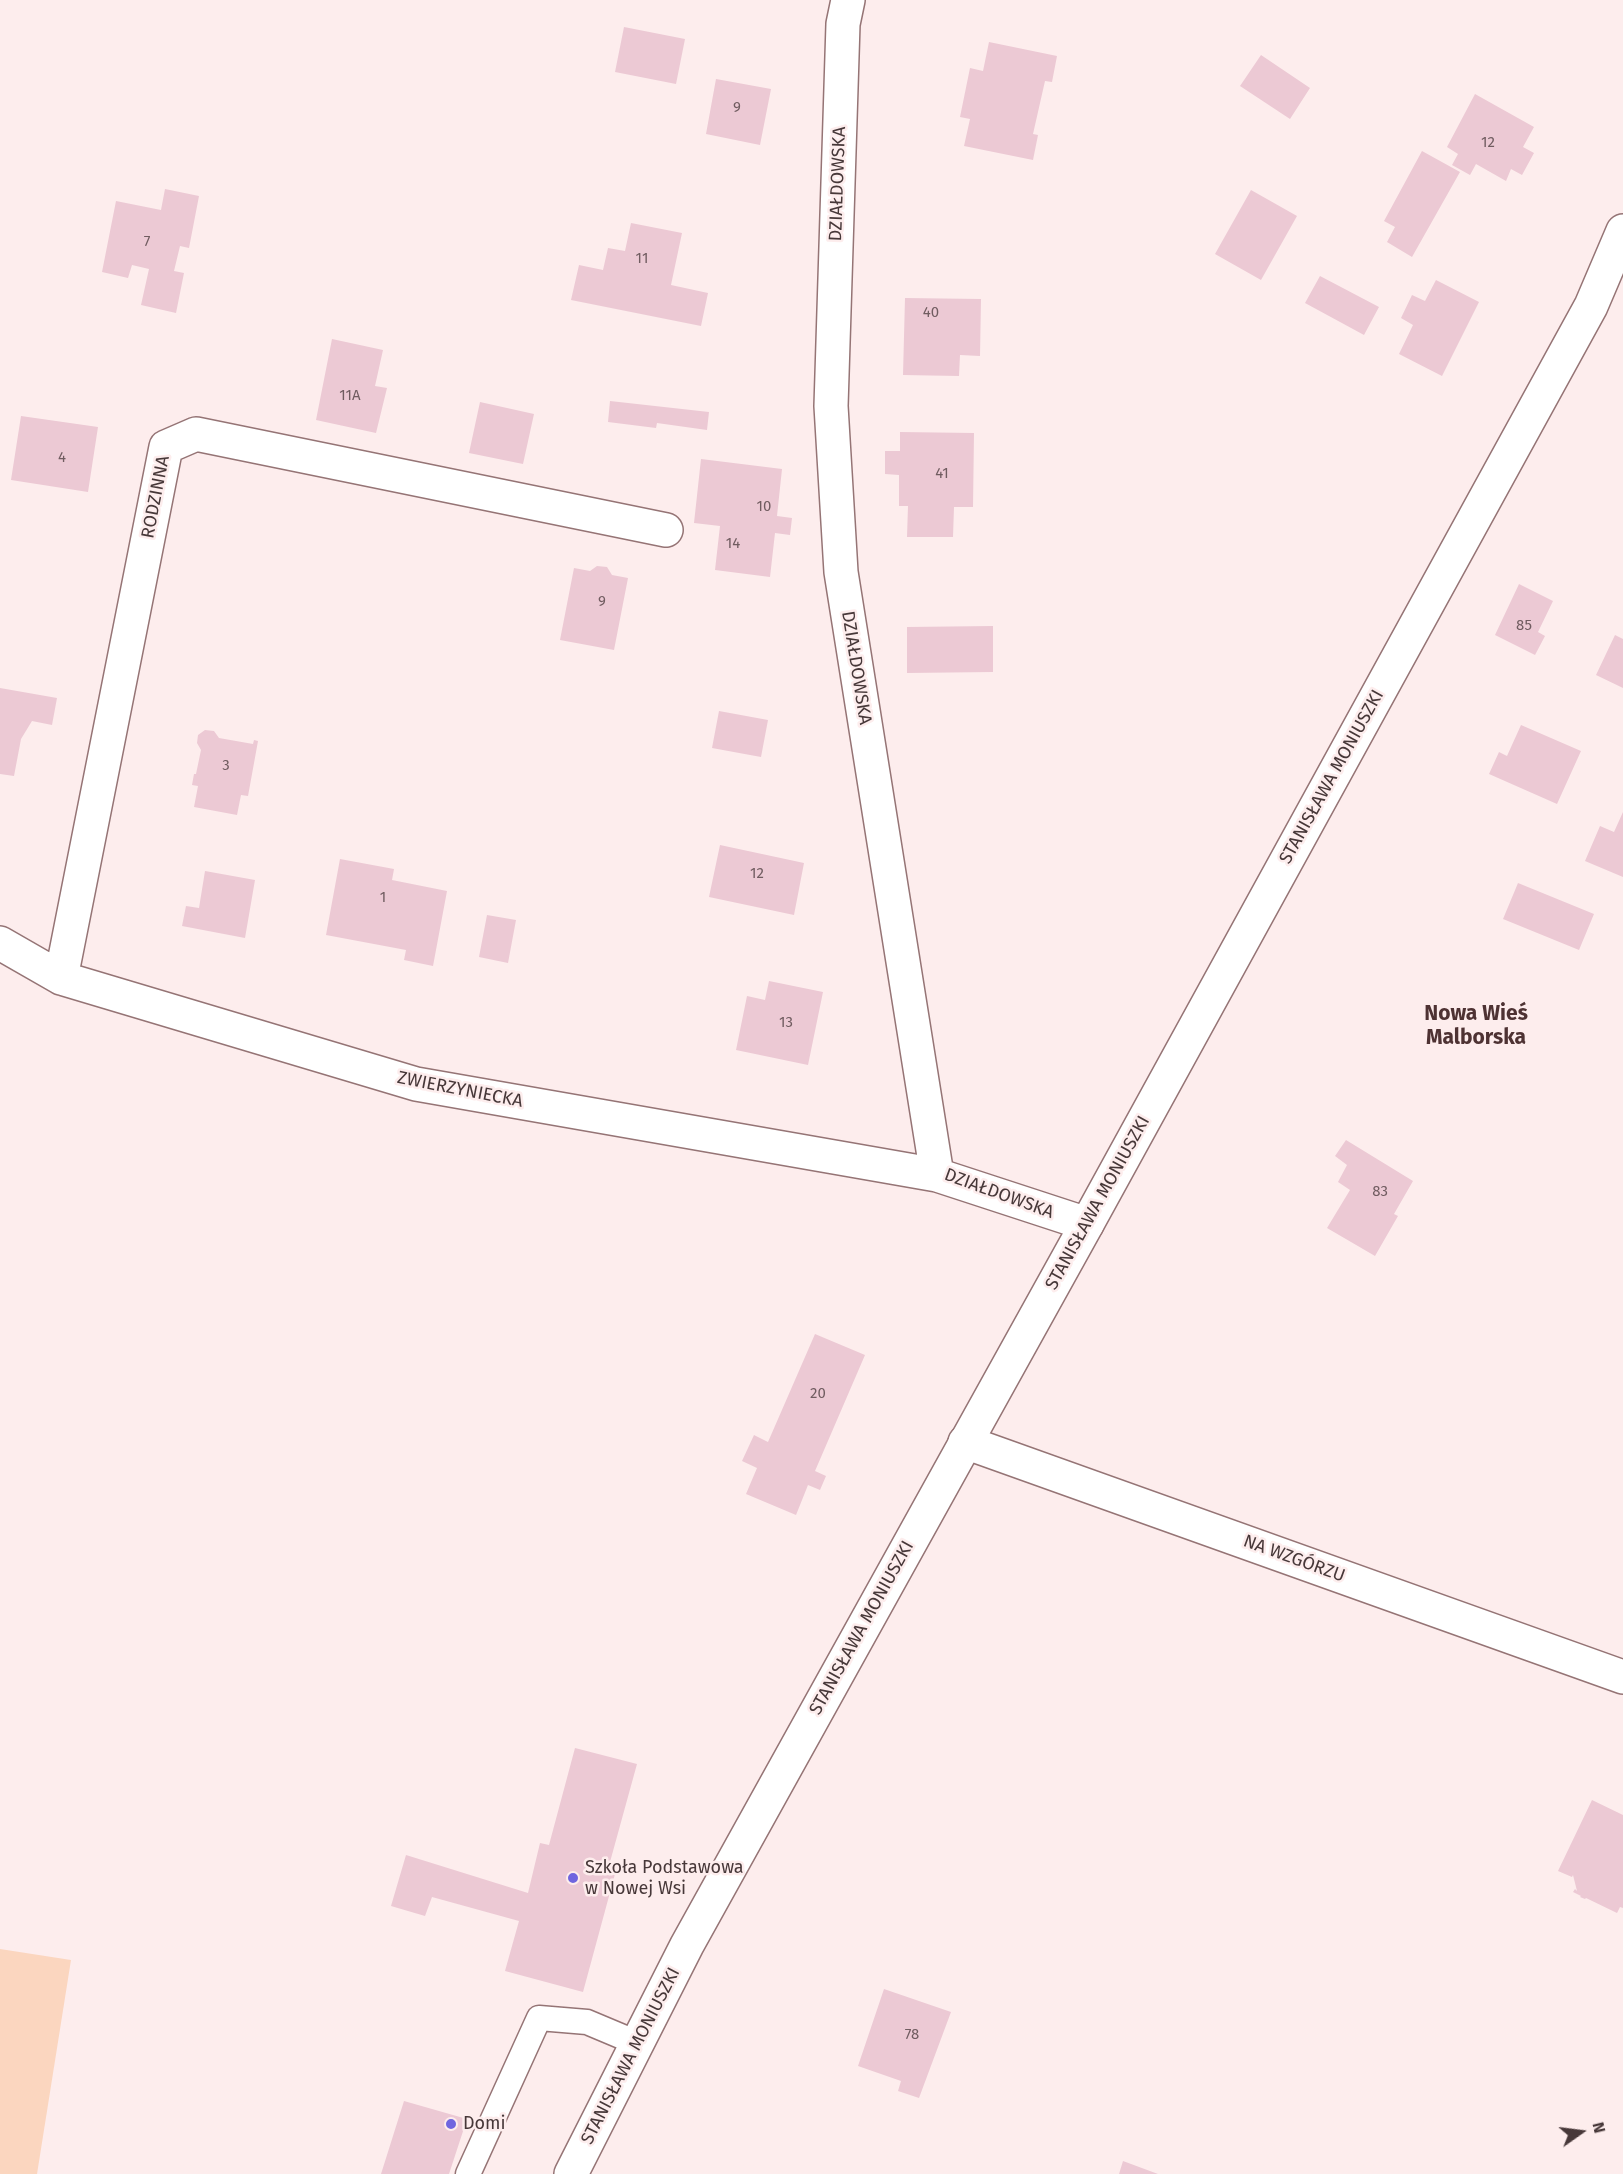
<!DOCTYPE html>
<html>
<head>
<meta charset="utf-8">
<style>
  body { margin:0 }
  #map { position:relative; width:1623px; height:2174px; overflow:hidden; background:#fdeded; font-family:"Fira Sans",sans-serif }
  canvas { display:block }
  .north { position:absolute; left:1551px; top:2102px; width:60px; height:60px; -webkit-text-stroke:4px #fdeded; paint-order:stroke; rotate:76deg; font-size:16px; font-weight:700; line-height:24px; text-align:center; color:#473839 }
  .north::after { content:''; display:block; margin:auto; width:21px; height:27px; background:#473839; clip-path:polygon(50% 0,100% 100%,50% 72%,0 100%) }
</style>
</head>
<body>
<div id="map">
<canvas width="1623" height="2174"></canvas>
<div class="north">N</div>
</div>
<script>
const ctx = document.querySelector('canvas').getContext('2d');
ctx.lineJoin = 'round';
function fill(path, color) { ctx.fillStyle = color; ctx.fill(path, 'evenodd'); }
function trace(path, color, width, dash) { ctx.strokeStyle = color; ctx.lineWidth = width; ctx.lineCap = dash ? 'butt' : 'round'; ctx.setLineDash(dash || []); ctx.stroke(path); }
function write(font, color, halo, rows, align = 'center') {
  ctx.font = font + ' "Fira Sans",sans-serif'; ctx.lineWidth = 5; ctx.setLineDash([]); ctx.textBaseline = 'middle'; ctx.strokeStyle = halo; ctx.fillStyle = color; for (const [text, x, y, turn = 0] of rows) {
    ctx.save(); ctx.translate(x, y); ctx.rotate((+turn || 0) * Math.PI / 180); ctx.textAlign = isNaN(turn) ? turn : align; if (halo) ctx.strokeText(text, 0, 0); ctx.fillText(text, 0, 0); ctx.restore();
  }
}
const green = new Path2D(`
  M0,1949L71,1960L37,2174H0Z`);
const building = new Path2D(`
  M624,27L685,39L676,84L615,72Z
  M989,42L1057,56L1052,82L1045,81L1033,134L1038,135L1033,160L964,146L970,119L960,117L970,68L983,71Z
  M1261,55L1310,88L1290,119L1240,86Z
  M716,79L771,89L760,145L706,134Z
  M1475,94L1534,127L1523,147L1534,153L1522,175L1511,169L1506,181L1476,164L1470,175L1452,165L1458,154L1447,147Z
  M1422,151L1460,172L1412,257L1387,242L1395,227L1384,221Z
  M165,189L199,196L189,248L180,246L174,271L184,273L176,313L141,305L149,269L132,265L128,278L102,272L116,201L161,210Z
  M1251,190L1297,216L1261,280L1215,254Z
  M631,223L682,233L671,285L708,293L701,326L571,300L579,265L603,270L608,248L625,251Z
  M1320,276L1379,307L1364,335L1305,303Z
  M1436,280L1479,302L1442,376L1399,354L1413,325L1401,318L1412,295L1425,301Z
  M905,298L981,299L980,356L960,355L959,376L903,375Z
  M332,339L383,350L375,386L387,388L376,433L316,420Z
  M610,401L709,412L707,430L657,423L656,428L608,422Z
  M480,402L534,414L523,464L469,453Z
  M21,416L98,427L88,492L11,480Z
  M900,432L974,433L973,507H954L953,537H907L908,506H899V475L885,474V451H900Z
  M701,459L782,469L777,516L792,518L790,535L775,533L770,577L715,570L720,526L694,523Z
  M597,566L607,567L612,575L628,578L614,650L560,640L574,568L590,571Z
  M1519,584L1553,601L1538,632L1545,636L1535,655L1495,635Z
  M993,626V672L907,673V627Z
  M1615,635L1623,639V688L1596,675Z
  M0,688L57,698L52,725L32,721L21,739L14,776L0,774Z
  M719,711L768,720L761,757L712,748Z
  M1521,725L1581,751L1557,804L1489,774L1499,752L1507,756Z
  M205,730L214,731L219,738L253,744L254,740L258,741L248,796L241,795L237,815L194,807L198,786L192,785L194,774H196L201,750L197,743L198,735Z
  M1623,812V877L1585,861L1600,826L1614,832Z
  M720,845L804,863L794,915L709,897Z
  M340,859L394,869L392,880L447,891L433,966L404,960L406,950L326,935Z
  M205,871L255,880L245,938L182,926L186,906L199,908Z
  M1518,883L1594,914L1579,950L1503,919Z
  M487,915L516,920L508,963L479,957Z
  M769,981L823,992L808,1065L736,1050L747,996L765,1000Z
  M1346,1140L1413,1181L1394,1214L1398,1216L1375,1256L1327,1228L1350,1190L1338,1182L1347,1165L1335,1156Z
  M815,1334L865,1355L815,1471L826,1476L820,1490L808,1485L796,1515L746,1494L757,1468L742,1461L754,1435L768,1442Z
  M575,1748L637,1764L610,1862L618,1863L583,1992L505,1971L519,1921L432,1897L425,1916L391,1906L406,1855L528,1893L540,1843L549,1845Z
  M1592,1800L1623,1815V1908L1620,1907L1617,1913L1586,1898L1585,1899L1580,1897L1581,1896L1573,1892L1575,1889L1577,1891L1573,1875L1572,1877L1558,1871Z
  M884,1989L951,2012L919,2098L898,2091L901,2081L858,2066Z
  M404,2101L467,2119L449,2174H381Z
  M1123,2161L1158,2174H1119Z`);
const service = new Path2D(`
  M468,2174L539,2018L587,2022L637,2043`);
const minor = new Path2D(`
  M848,0L843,24L831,406L841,572L937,1175L1087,1224
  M0,943L61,978L416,1084L937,1175
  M61,978L166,447L196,434L666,530
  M965,1442L1623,1677`);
const secondary = new Path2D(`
  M571,2174L687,1945L1087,1224L1591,306L1623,231`);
const markers = [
  [573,1878,6,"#6f65df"],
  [451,2124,6,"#6f65df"]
];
const numberNames = [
  ["9",737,108],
  ["12",1488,143],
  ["7",147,242],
  ["11",642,259],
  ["40",931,313],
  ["11A",350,396],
  ["4",62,458],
  ["41",942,474],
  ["10",764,507],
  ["14",733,544],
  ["9",602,602],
  ["85",1524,626],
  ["3",226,766],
  ["12",757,874],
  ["1",383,898],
  ["13",786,1023],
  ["83",1380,1192],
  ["20",818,1394],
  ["78",912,2035]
];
const streetNames = [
  ["DZIAŁDOWSKA",838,184,-88],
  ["RODZINNA",156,497,-79],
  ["DZIAŁDOWSKA",856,668,81],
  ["STANISŁAWA MONIUSZKI",1332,777,-61],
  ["ZWIERZYNIECKA",460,1090,11],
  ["DZIAŁDOWSKA",999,1194,20],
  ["STANISŁAWA MONIUSZKI",1098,1203,-61],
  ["NA WZGÓRZU",1294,1559,20],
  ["STANISŁAWA MONIUSZKI",862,1628,-61],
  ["STANISŁAWA MONIUSZKI",631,2056,-63]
];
const poiNames = [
  ["Szkoła Podstawowa",585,1868],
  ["w Nowej Wsi",585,1889],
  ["Domi",463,2124]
];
const quarterNames = [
  ["Nowa Wieś",1476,1014],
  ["Malborska",1476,1038]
];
fill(green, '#fbd6bf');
fill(building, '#ecc9d4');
trace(service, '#957475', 27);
trace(minor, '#957475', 36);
trace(secondary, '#957475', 36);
trace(service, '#fff', 24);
trace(minor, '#fff', 33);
trace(secondary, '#fff', 33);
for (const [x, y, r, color] of markers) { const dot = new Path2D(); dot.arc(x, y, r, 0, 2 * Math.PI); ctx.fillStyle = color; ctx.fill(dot); trace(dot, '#fdeded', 2); }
write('15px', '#705c60', null, numberNames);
write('18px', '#473839', '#fdeded', streetNames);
write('18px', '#473839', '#fdeded', poiNames, 'left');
write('bold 21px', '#4e3233', '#fdeded', quarterNames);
</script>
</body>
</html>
